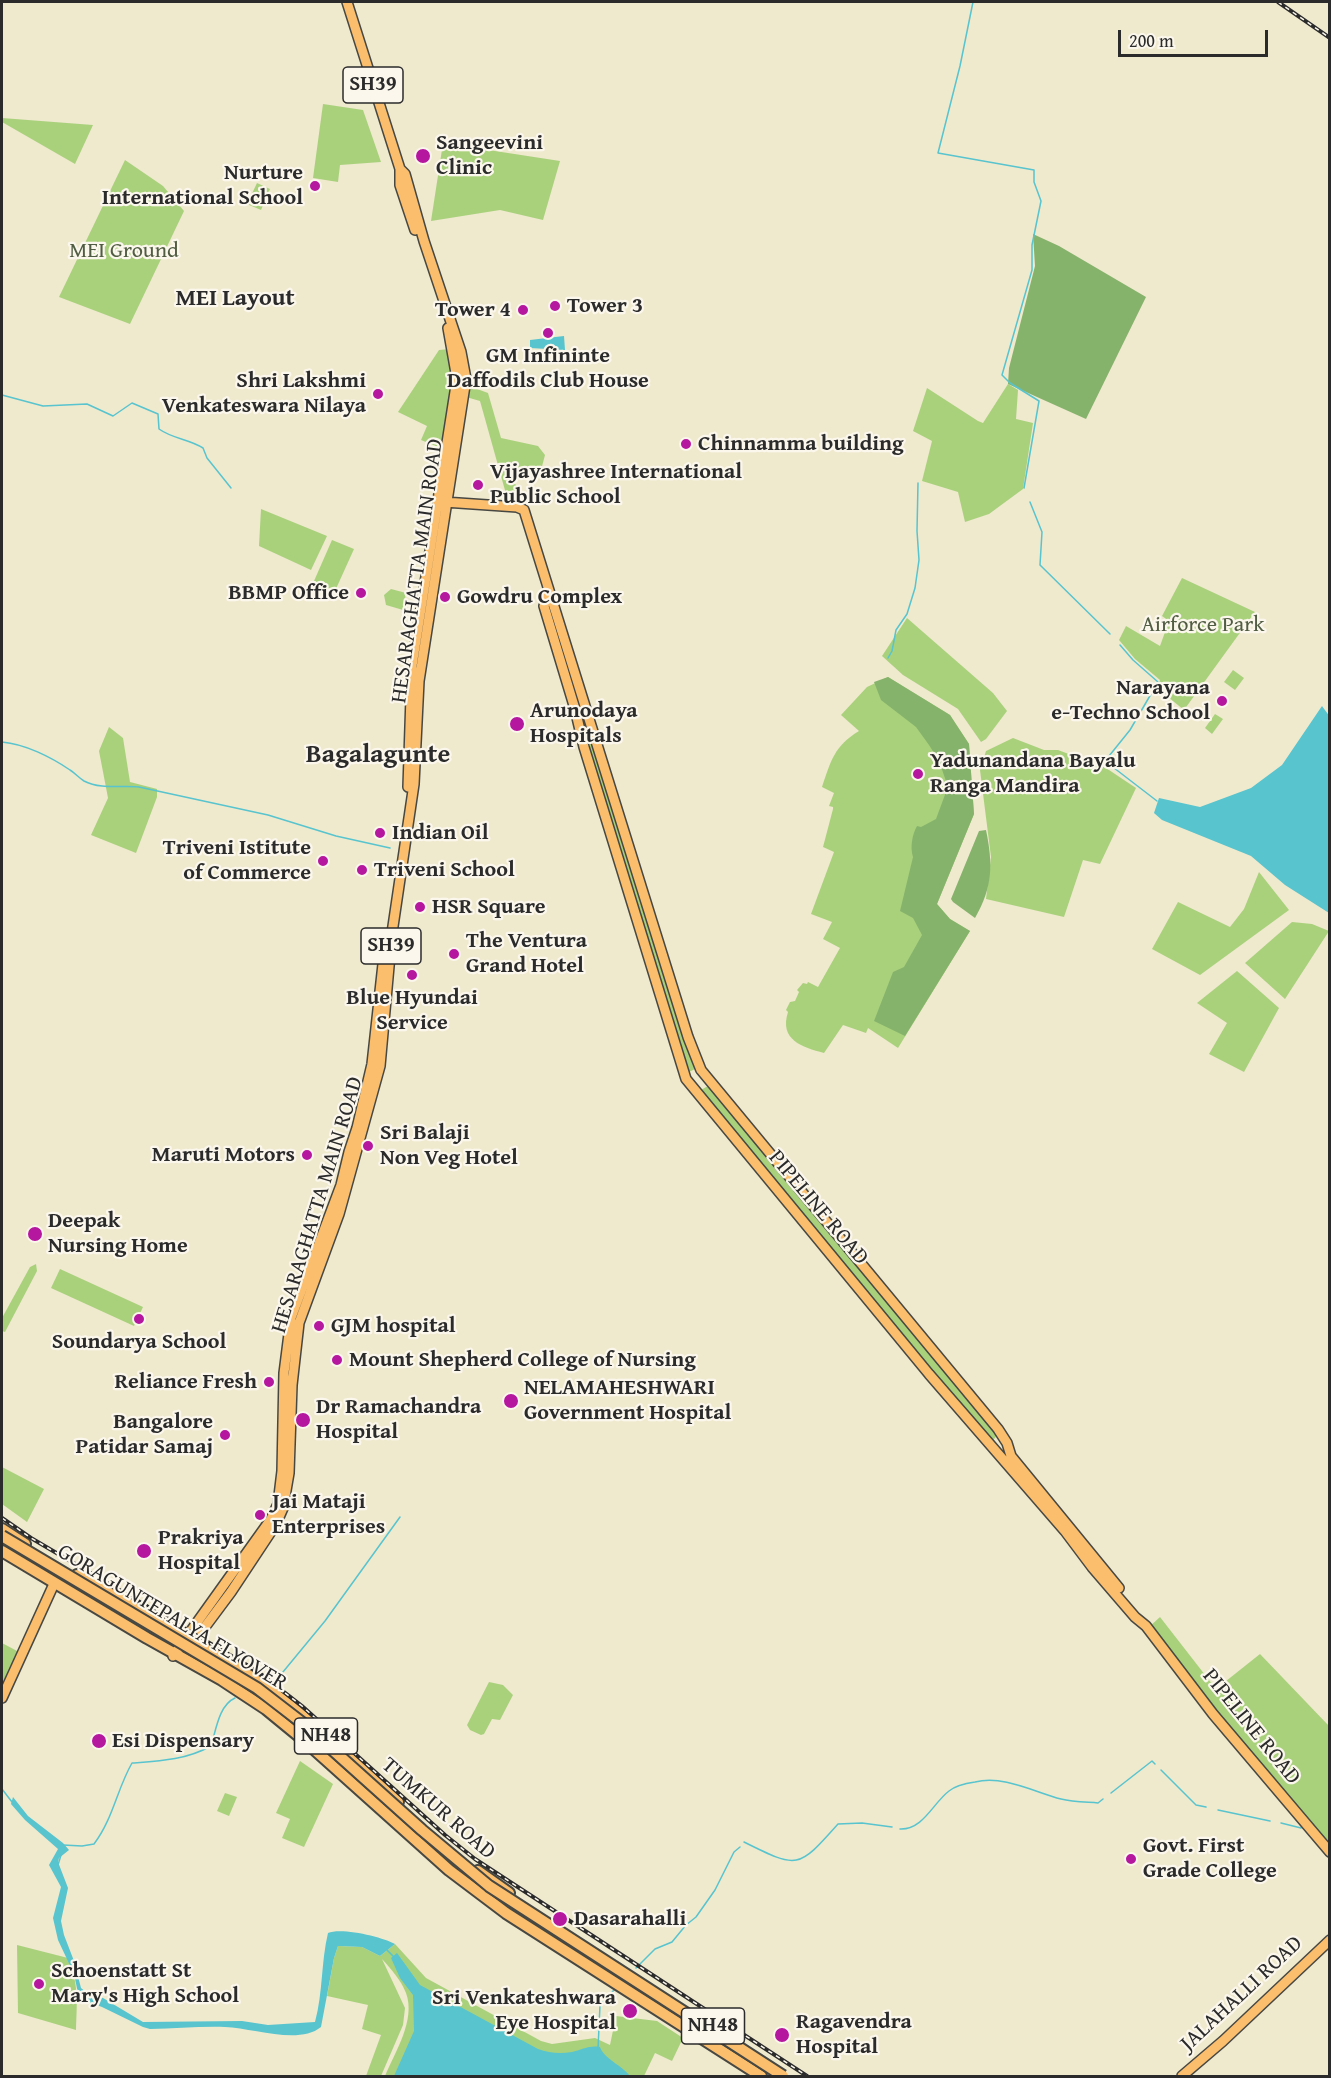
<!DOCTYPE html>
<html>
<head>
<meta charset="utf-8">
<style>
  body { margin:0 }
  #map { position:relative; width:1331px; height:2078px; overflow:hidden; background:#efe9ce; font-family:"Gentium Book Plus",serif }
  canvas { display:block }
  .frame { position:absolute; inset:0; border:3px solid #2b2b2b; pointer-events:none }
  .scale { position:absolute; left:1118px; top:30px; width:150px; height:27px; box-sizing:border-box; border:3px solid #2b2b2b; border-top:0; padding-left:8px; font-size:18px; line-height:21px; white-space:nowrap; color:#2b2b2b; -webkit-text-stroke:4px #fbf7ec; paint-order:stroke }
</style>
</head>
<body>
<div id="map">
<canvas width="1331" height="2078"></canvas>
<div class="frame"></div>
<div class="scale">200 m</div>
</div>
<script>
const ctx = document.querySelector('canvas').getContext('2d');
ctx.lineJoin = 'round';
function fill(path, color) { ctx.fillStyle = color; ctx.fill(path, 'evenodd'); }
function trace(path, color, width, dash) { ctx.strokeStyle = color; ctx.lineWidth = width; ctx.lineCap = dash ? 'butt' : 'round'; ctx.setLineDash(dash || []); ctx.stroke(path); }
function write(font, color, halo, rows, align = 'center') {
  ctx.font = font + ' "Gentium Book Plus",serif'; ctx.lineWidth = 4.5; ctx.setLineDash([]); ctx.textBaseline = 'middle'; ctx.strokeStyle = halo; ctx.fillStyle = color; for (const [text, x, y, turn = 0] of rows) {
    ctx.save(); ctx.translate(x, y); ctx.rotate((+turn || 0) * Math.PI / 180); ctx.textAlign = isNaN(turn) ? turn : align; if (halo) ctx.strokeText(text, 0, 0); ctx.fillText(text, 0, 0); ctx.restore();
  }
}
const green = new Path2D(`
  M323,104L363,110L381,162L340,165L338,182L313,178Z
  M2,118L93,125L75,164L2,122Z
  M443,143L560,161L543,220L500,210L431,221Z
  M125,160L163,186L184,211L130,324L59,297Z
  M257,183L270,189L261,210L247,204Z
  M450,349L454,383L443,449L421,440L427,426L398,412L439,350Z
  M1008,384L1018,390L1016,419L1033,423L1023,489L989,514L965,522L958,492L922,481L932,441L913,431L927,388L978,421L983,423Z
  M469,386L488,393L501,438L538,446L545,455L540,474L511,470L521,502L508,501L480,401L466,397Z
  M261,509L327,536L311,570L259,546Z
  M332,540L354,549L335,591L314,581Z
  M1182,578L1255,612L1184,710L1157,688L1160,680L1135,659L1119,640L1126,626L1160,646L1169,621L1162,616Z
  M391,589L406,593L403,610L386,605L384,595Z
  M907,618L993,693L1007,711L986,739L981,742L958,709L903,675L882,656Z
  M1233,670L1244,678L1235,690L1224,682Z
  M888,677L950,715L969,744L974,814L937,904L950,919L970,931L898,1048L868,1028L866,1033L843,1025L824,1053C802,1047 779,1040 788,1012L786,1010L790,1002L795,1001L799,992L797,990L803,983L807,984L808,982L818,987L840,948L823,939L832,922L811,914L834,852L823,847L833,809V807L829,806L834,793L822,787C831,761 834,746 859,731L841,715L867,687Z
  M1215,714L1223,719L1212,734L1205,728Z
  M109,727L123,738L130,782L157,789V797L136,853L91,835L108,798L99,751Z
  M593,736L636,885L697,1068L685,1074L582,737Z
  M1013,738L1044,750H1058L1106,768L1136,788L1100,864L1083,860L1064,917L986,899L991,857L980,770L986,751Z
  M1259,872L1289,910L1200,975L1152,949L1178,902L1230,927L1244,909Z
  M1292,922L1312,924L1329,931L1285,999L1245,963Z
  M1237,971L1279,1008L1244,1072L1209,1054L1227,1023L1197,1003Z
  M708,1086L999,1433L990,1444L699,1091Z
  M36,1264L37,1271L5,1332L2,1331V1318L30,1267Z
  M60,1269L143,1307L134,1326L51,1288Z
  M2,1467L44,1489L27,1522L2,1504Z
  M1160,1617L1216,1689L1260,1654L1329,1726V1850L1215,1714L1149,1627Z
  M2,1643L19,1652L2,1689Z
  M489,1682L503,1685L513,1695L500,1720L492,1719L484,1734L481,1735L470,1730L467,1725Z
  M300,1761L333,1784L304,1847L282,1838L290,1819L276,1813Z
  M225,1793L237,1797L229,1816L217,1811Z
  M395,1944L426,1978L541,2041L552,2044L595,2038L610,2045L616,2016L657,2021L683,2038L672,2061L655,2053L644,2076H385C395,2052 416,2020 406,1993C401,1980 391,1969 382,1959L405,2008L403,2025L381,2076H366L381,2035L362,2029L368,2005L327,1996L334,1958L338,1946L362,1947L380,1956Z
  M17,1945L68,1958C79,1985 77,2002 76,2030L18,2013Z`);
const forest = new Path2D(`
  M1033,234L1059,246L1146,297L1086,419L1008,384L1009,368L1035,266Z
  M888,677L950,715L969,744L974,814L937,904L950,919L970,931L905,1036L874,1021L893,972L904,967L922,935L913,918L900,911L913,857C910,847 912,835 917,826L921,827L936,819L946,792L947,784L939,761L929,745L916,727L881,700L874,682Z
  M986,830C993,864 993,887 975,918L953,902L951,899L979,831Z`);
const water = new Path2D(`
  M564,336L565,350L530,348V340Z
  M1322,706L1330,717L1329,913L1285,885L1251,856L1162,820L1154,813L1159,798L1200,807L1251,788L1282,765Z
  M13,1797L28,1816L63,1843L69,1850L59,1858L58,1862L68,1888L61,1921L64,1935L74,1961L81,1988L87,1993L103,1998L143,2022L242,2021L268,2025L315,2022C323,1993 321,1962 328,1933C341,1927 383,1937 395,1944L380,1956L362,1947L338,1946L334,1958L321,2027C299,2045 253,2028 225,2027C200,2026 175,2029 150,2029L143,2027L102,2007L86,2001L78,1993L74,1974L58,1940L53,1918L61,1887L49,1865L58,1849L25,1820L11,1804Z
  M397,1953L420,1985L538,2049C549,2053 560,2054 572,2052C581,2050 590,2045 600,2047C604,2059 623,2066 630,2076H394L414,2031L413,1995L400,1978L391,1958Z`);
const stream = new Path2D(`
  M973,2L960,66L938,153L1034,170V182L1041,201L1032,245V270L1002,375L1010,383L1039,401L1024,488
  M2,395L43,406L87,404L113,416L132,403L158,414L159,429C173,439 189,439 203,448L207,458L231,488
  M1030,502L1042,532L1040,565L1110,634
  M1120,645L1133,660L1158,682L1130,730L1105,761L1157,801
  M888,658L892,651L896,630L907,614L915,588L919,560L917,531L918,483
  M2,742C25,744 51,757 70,770C75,773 79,778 84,781C101,790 122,785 139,787L268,815L336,836L390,848
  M278,1678L325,1621L400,1517
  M1161,1770L1196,1805L1206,1807
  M2,1789L12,1802
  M1111,1793L1152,1761L1155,1764
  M1218,1810L1270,1821
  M1281,1823L1301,1828
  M900,1829C923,1830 933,1803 949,1791C955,1786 968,1783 975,1782C1004,1775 1034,1792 1061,1799C1073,1802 1086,1802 1098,1803L1103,1799
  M744,1842C798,1869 798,1869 838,1824L862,1823L892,1827
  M63,1845L82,1846L94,1844C113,1819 117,1789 132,1763C160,1761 186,1760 211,1746C216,1730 219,1705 235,1698
  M58,1865L61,1855
  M387,1950L394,1957
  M636,1968L655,1949L672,1942L686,1925L696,1917L715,1890L734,1852L740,1847
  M598,2049L600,2005L614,1990`);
const major = new Path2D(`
  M400,169V185L415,230
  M444,502L517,507L524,510L688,1037L701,1070L998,1429L1007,1443L1011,1456L1119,1588
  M549,592L544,606L575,709L584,747L686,1079L929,1374L1065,1531L1092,1567L1135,1617L1146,1626L1213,1714L1330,1852
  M408,787L412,666L457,379L448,328
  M190,1647L231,1592L276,1524L283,1508L289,1473L292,1385L299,1323L339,1214L380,1066L392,933L414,784L419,681L466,379L461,352L424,241L405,174L400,169L347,2
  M173,1656L271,1519L278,1504L282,1471L284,1373L291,1318L341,1185L349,1152L357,1128L372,1064L384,955
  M2,1698L53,1586
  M1182,2076L1223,2041L1330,1940`);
const highway = new Path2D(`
  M2,1529L25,1544
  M2,1551L147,1638L222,1680L266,1709L305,1741L449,1870L506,1913L761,2076
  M77,1575C140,1611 207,1645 267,1688C314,1722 355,1763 398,1802
  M478,1871L509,1893`);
const rail = new Path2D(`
  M1278,2L1330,38
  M2,1518L31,1538L257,1671L302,1706L445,1835L475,1859L807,2076`);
const highwayBridge = new Path2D(`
  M2,1536L257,1688L305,1725L422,1830L489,1886L783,2076`);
const markers = [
  [423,156,8,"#b5179e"],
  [315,186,6,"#b5179e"],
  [555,306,6,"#b5179e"],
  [523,310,6,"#b5179e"],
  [548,333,6,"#b5179e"],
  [378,394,6,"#b5179e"],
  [686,444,6,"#b5179e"],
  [478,485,6,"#b5179e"],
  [361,593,6,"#b5179e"],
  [445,597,6,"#b5179e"],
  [1222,701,6,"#b5179e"],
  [517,724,8,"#b5179e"],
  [918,774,6,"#b5179e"],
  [380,833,6,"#b5179e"],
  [323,861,6,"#b5179e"],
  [362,870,6,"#b5179e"],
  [420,907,6,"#b5179e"],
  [454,954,6,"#b5179e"],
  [412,975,6,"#b5179e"],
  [368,1146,6,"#b5179e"],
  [307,1155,6,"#b5179e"],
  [35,1234,8,"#b5179e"],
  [139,1319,6,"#b5179e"],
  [319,1326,6,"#b5179e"],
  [337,1360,6,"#b5179e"],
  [269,1382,6,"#b5179e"],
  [511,1401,8,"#b5179e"],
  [303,1420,8,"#b5179e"],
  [225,1435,6,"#b5179e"],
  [260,1515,6,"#b5179e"],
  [144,1551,8,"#b5179e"],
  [99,1741,8,"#b5179e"],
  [1131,1859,6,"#b5179e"],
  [560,1919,8,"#b5179e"],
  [39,1984,6,"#b5179e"],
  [630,2011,8,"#b5179e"],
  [782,2035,8,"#b5179e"]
];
const shields = [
  [373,85,60],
  [391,946,60],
  [326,1736,63],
  [713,2026,63]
];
const shieldNames = [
  ["SH39",373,85],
  ["SH39",391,946],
  ["NH48",326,1736],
  ["NH48",713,2026]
];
const poiNames = [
  ["Sangeevini",436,143],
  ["Clinic",436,168],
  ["Nurture",303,173,"right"],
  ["International School",303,198,"right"],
  ["Tower 3",567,306],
  ["Tower 4",511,310,"right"],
  ["GM Infininte",548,356,"center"],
  ["Daffodils Club House",548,381,"center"],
  ["Shri Lakshmi",366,381,"right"],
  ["Venkateswara Nilaya",366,406,"right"],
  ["Chinnamma building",698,444],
  ["Vijayashree International",490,472],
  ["Public School",490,497],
  ["BBMP Office",349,593,"right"],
  ["Gowdru Complex",457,597],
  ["Narayana",1210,688,"right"],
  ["e-Techno School",1210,713,"right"],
  ["Arunodaya",530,711],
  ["Hospitals",530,736],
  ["Yadunandana Bayalu",930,761],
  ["Ranga Mandira",930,786],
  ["Indian Oil",392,833],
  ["Triveni Istitute",311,848,"right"],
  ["of Commerce",311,873,"right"],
  ["Triveni School",374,870],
  ["HSR Square",432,907],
  ["The Ventura",466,941],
  ["Grand Hotel",466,966],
  ["Blue Hyundai",412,998,"center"],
  ["Service",412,1023,"center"],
  ["Sri Balaji",380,1133],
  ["Non Veg Hotel",380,1158],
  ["Maruti Motors",295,1155,"right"],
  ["Deepak",48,1221],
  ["Nursing Home",48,1246],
  ["GJM hospital",331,1326],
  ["Soundarya School",139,1342,"center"],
  ["Mount Shepherd College of Nursing",349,1360],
  ["Reliance Fresh",257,1382,"right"],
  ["NELAMAHESHWARI",524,1388],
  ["Government Hospital",524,1413],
  ["Dr Ramachandra",316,1407],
  ["Hospital",316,1432],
  ["Bangalore",213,1422,"right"],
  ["Patidar Samaj",213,1447,"right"],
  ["Jai Mataji",272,1502],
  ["Enterprises",272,1527],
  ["Prakriya",158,1538],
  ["Hospital",158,1563],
  ["Esi Dispensary",112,1741],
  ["Govt. First",1143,1846],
  ["Grade College",1143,1871],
  ["Dasarahalli",574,1919],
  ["Schoenstatt St",51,1971],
  ["Mary's High School",51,1996],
  ["Sri Venkateshwara",616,1998,"right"],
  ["Eye Hospital",616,2023,"right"],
  ["Ragavendra",796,2022],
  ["Hospital",796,2047]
];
const parkNames = [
  ["MEI Ground",124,251],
  ["Airforce Park",1203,625]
];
const streetNames = [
  ["HESARAGHATTA MAIN ROAD",418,571,-82],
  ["HESARAGHATTA MAIN ROAD",318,1205,-73],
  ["PIPELINE ROAD",818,1208,50],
  ["GORAGUNTEPALYA FLYOVER",172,1618,31],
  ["PIPELINE ROAD",1251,1727,51],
  ["TUMKUR ROAD",438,1809,41],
  ["JALAHALLI ROAD",1242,1994,-43]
];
const neighbourhoodNames = [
  ["MEI Layout",235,299]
];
const quarterNames = [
  ["Bagalagunte",378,755]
];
fill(green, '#a9d17c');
fill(forest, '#86b36c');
fill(water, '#57c4ce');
trace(stream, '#57c4ce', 1.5);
trace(major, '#484843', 12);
trace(highway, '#484843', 14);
trace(major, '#fabe6d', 9);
trace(highway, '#fabe6d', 10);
trace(rail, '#2b2b2b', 4);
trace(rail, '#fbf7ec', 1.5, [4.5]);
trace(highwayBridge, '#484843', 14, []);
trace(highwayBridge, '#fabe6d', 10);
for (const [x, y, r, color] of markers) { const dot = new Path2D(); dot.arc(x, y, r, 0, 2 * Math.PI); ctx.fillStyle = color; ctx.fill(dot); trace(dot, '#fbf7ec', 2); }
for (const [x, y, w] of shields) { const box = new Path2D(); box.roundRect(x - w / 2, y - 18, w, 36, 4.5); ctx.fillStyle = '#fbf7ec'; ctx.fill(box); trace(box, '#2b2b2b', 1.5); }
write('bold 21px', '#2b2b2b', null, shieldNames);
write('bold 22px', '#2b2b2b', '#fbf7ec', poiNames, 'left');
write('22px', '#515d43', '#fbf7ec', parkNames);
write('22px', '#2b2b2b', '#fbf7ec', streetNames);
write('bold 24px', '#2b2b2b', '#fbf7ec', neighbourhoodNames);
write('bold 26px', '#2b2b2b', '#fbf7ec', quarterNames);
</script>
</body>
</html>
